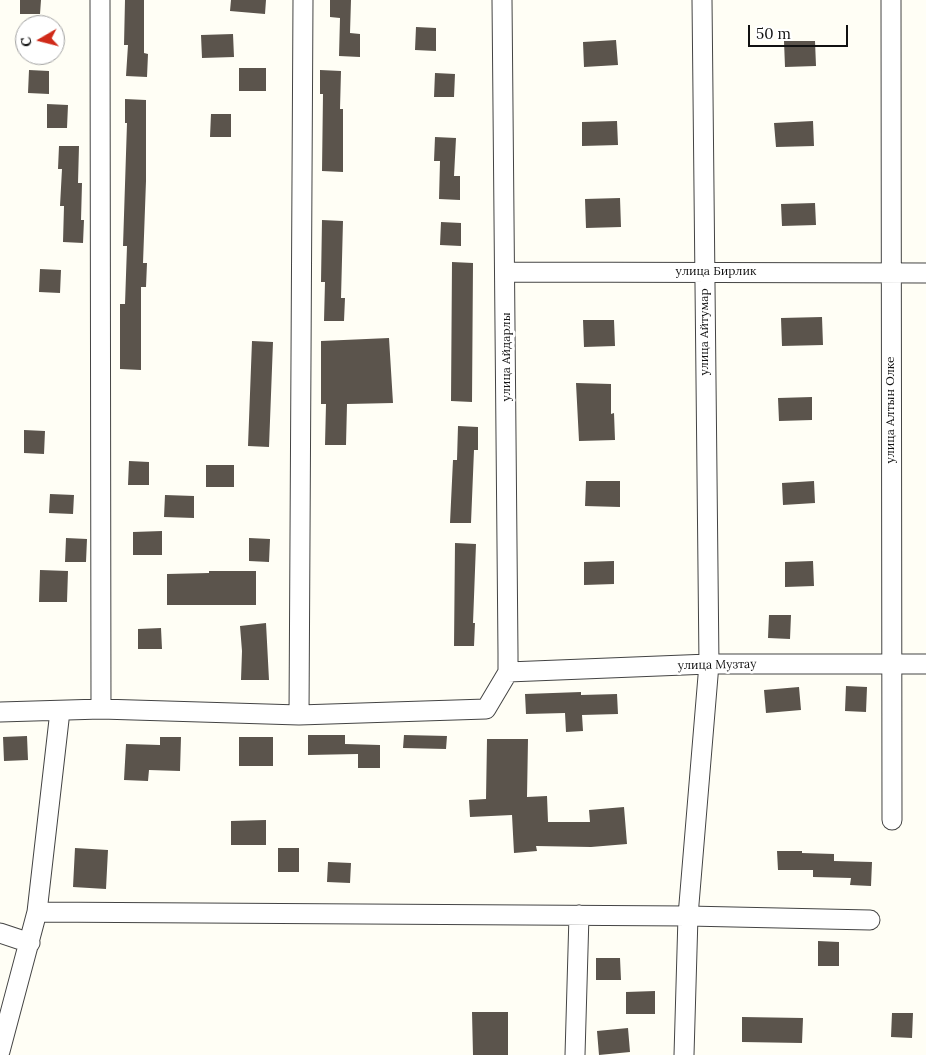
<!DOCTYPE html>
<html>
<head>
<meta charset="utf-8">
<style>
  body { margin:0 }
  #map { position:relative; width:926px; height:1055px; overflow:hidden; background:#fffef5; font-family:Lora,serif }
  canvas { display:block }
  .north { position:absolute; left:15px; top:15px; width:50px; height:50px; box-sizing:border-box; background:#fff; border:1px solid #a0a0a0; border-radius:50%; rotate:262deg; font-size:14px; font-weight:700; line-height:20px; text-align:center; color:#111 }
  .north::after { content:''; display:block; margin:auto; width:18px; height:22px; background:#d02a19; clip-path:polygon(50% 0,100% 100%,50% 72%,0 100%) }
  .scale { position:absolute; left:748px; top:25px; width:100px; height:22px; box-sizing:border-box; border:2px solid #111; border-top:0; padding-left:6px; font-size:15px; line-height:18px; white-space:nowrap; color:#111; -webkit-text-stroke:4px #fff; paint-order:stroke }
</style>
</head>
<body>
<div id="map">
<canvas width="926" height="1055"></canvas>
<div class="north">С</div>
<div class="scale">50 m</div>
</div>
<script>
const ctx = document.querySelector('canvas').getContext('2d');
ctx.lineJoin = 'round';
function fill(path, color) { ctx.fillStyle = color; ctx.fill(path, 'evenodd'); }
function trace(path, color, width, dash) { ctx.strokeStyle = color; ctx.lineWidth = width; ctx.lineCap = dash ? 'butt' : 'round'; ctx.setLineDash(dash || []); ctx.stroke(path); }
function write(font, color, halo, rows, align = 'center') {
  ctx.font = font + ' Lora,serif'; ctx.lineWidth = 5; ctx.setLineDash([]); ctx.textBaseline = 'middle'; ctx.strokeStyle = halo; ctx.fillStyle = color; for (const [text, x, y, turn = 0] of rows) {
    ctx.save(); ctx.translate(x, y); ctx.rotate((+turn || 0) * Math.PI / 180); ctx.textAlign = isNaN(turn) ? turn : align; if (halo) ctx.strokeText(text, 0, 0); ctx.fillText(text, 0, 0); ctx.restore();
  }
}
const building = new Path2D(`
  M20,0H41L40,14H20Z
  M125,0H144V53L148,54L147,77L126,76L128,45H124Z
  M231,0H266L265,14L230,11Z
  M330,0H351L350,33L360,34V57L339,56L340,18L330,17Z
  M416,27L436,28V51L415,50Z
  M233,34L234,57L202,58L201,35Z
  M616,40L618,65L584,67L583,42Z
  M784,41H815L816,66L785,67Z
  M239,68H266V91H239Z
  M29,70L49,71V94L28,93Z
  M320,70L341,71L340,109H343V172L322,171L323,94H320Z
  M435,73L455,74L454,97H434Z
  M125,99L146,100V181L143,263H147L146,287H141V370L120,369V304H125L127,246H123L127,123H125Z
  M47,104L68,105L67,128H47Z
  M211,114H231V137H210Z
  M617,121L618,145L582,146V122Z
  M813,121L814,146L776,147L774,123Z
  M435,137L456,138L454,176H460V200L439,199L440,161H434Z
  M59,146H79L78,183H82L81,220H84L83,243L63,242L64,206H60L62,169H58Z
  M620,198L621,227L586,228L585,199Z
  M815,203L816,225L782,226L781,204Z
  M322,220L343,221L341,298H345L344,321H324L325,282H321Z
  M441,222L461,223V246L440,245Z
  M452,262L473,263L472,402L451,401Z
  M40,269L61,270L60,293L39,292Z
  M822,317L823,345L782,346L781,318Z
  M583,320H614L615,346L584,347Z
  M389,338L393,403L347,404L346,445H325L326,404H321V341Z
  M252,341L273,342L269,447L248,446Z
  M576,383L611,384V414L614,413L615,440L579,441Z
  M812,397V420L779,421L778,398Z
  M458,426L478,427V450H474L471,523H450L453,460H457Z
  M24,430L45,431L44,454L24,453Z
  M129,461L149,462V485H128Z
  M206,465H234V487H206Z
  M586,481H620V507L585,506Z
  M814,481L815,503L783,505L782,483Z
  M50,494L74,495L73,514L49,513Z
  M165,495L194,496V518L164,517Z
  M162,531V555H133V532Z
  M66,538L87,539L86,562H65Z
  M249,538L270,539L269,562L249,561Z
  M455,543L476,544L473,623H475L474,646H454Z
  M614,561V584L584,585V562Z
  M813,561L814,586L785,587V562Z
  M40,570L68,571L67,602H39Z
  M209,571H256V605H167V574L209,573Z
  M769,615H791L790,639L768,638Z
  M266,623L269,680H241L242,651L240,626Z
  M161,628L162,649H138V629Z
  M846,686L867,687L866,712L845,711Z
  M799,687L801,710L766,713L764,690Z
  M581,692V695L617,694L618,714L582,715L583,731L566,732L565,713L526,714L525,694Z
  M308,735H345V744L380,745V768H358V754L308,755Z
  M404,735L447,736L446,749L403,748Z
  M27,736L28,760L4,761L3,737Z
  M160,737H181L180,771L149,770L148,781L124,780L126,744L160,745Z
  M239,737H273V766H239Z
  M487,739H528L527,797L547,796L548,822H590L589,810L624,807L627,844L591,847L536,846L537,851L514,853L512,815L470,817L469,800L486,799Z
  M266,820V845H231V821Z
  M75,848L108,850L106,889L73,887Z
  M278,848H299V872H278Z
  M777,851H802V853L834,854V861L872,862L871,886L850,885L851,878L813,877V870H778Z
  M328,862L351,863L350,883L327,882Z
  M818,941L839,942V966H818Z
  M596,958H620L621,980H596Z
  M655,991V1014H626V992Z
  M472,1012H508V1055H473Z
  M892,1013H913L912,1038L891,1037Z
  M742,1017L803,1018L802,1043L742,1042Z
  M628,1028L630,1052L599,1055L597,1031Z`);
const minor = new Path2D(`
  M100,0L101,709
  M891,0L892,820
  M506,272L926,273
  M508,672L709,664H926
  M0,712L101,709L299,715L486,709L508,672V654L502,0
  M299,715L303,0
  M37,912L688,916L870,920
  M0,933L30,943
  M0,1051L37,912L60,711
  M575,1055L579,915
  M684,1055L688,916L709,664L702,0`);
const streetNames = [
  ["улица Бирлик",716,272],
  ["улица Айтумар",705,332,-90],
  ["улица Айдарлы",507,357,-90],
  ["улица Алтын Олке",891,410,-90],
  ["улица Музтау",717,665,-1]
];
fill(building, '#5b544c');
trace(minor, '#444', 21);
trace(minor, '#fff', 19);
write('12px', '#111', '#fff', streetNames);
</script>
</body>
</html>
